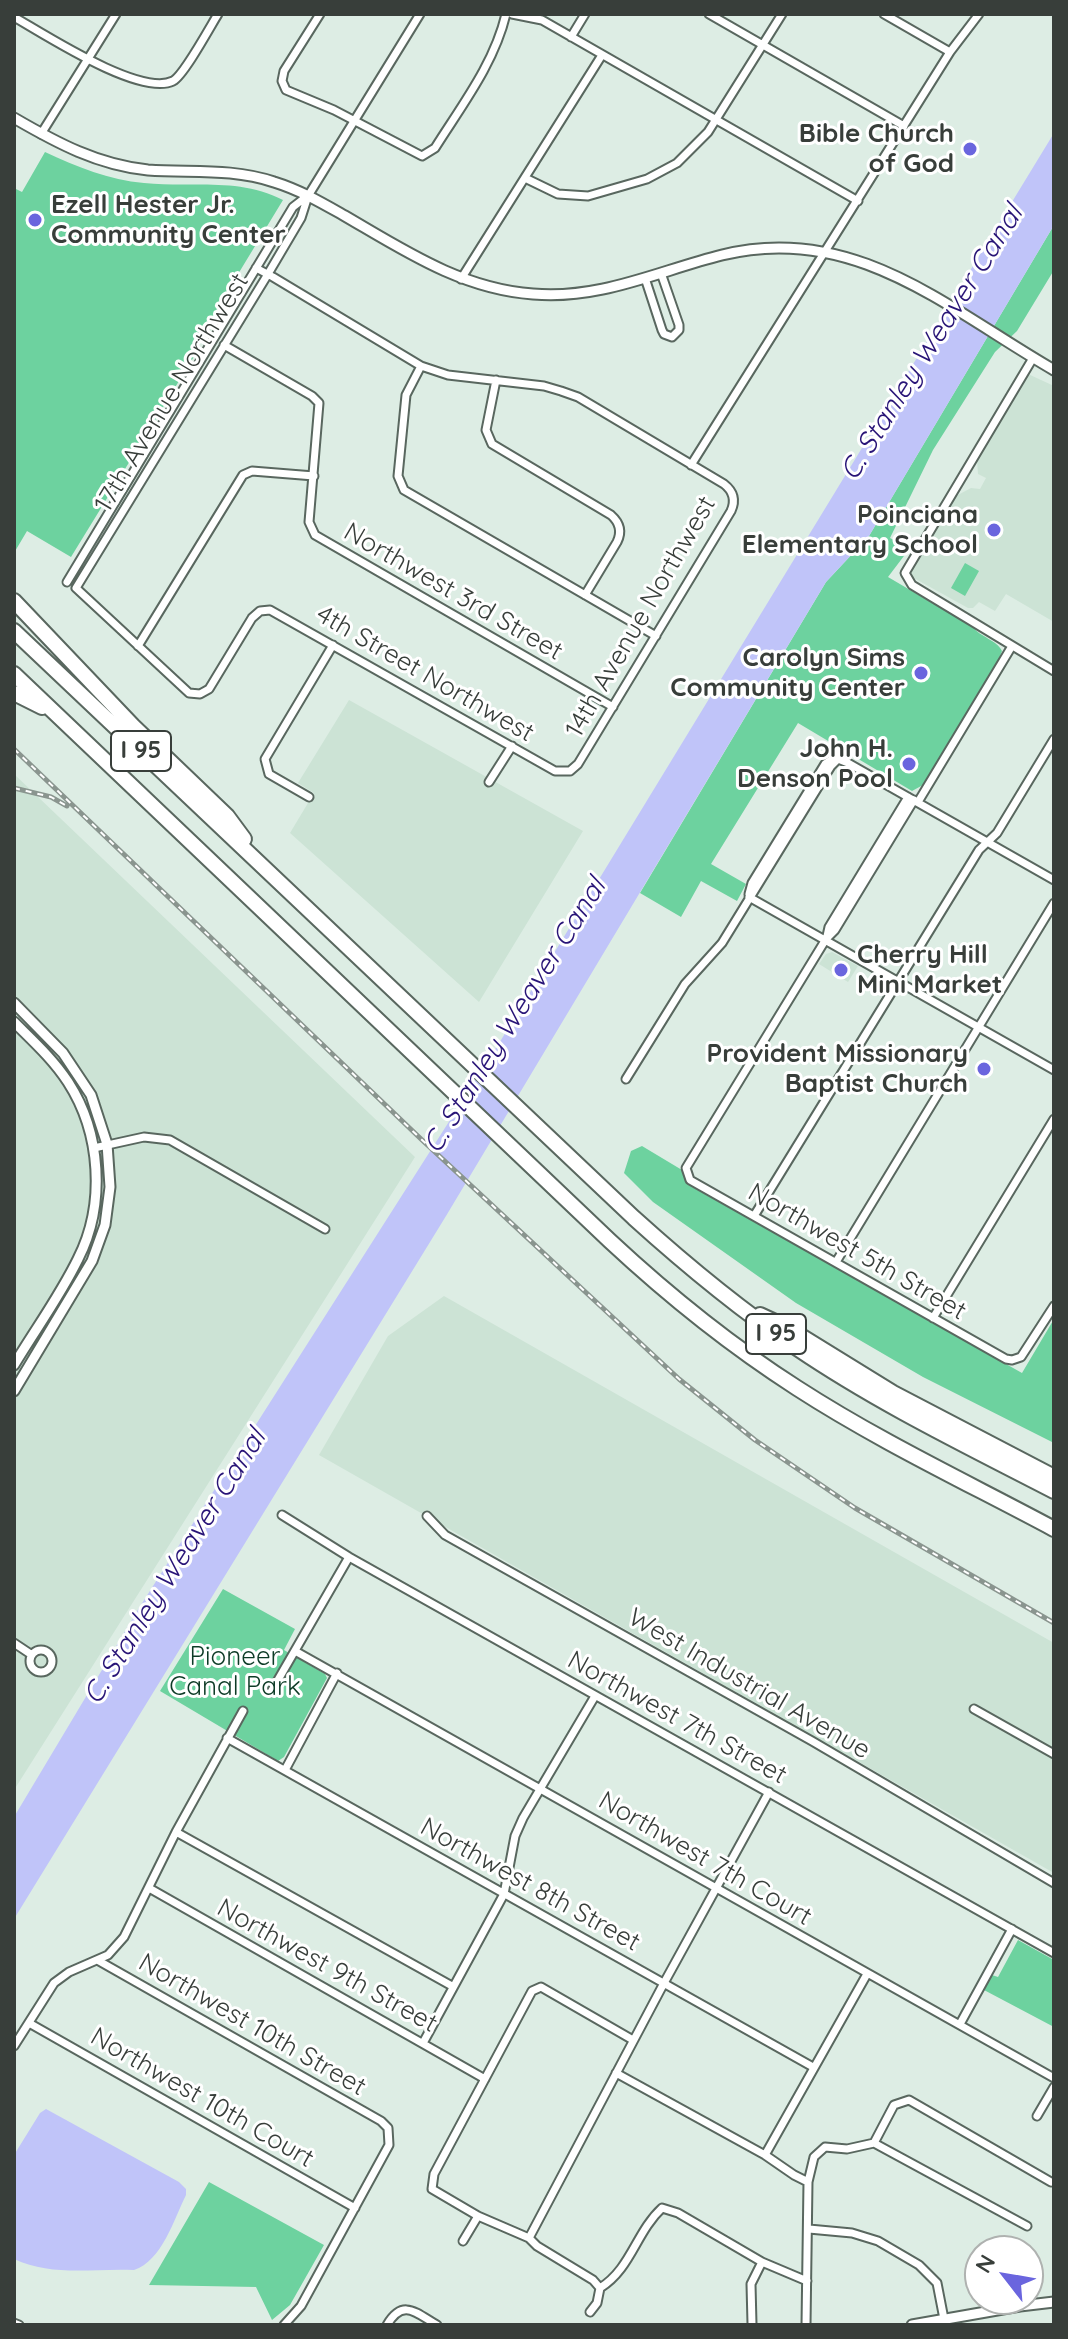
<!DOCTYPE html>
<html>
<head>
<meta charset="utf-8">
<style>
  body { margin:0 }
  #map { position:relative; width:1068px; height:2339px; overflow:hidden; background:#ddede4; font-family:Quicksand,sans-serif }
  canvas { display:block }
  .frame { position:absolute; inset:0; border:16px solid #383e3a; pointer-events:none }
  .north { position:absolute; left:964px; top:2235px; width:80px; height:80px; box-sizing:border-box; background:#fff; border:2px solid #afb2b0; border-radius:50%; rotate:301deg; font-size:22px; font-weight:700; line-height:32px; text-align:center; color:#383e3a }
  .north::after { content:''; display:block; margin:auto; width:28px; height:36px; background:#6a65de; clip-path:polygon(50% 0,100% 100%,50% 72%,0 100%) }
</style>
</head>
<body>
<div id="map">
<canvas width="1068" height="2339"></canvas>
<div class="frame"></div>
<div class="north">N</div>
</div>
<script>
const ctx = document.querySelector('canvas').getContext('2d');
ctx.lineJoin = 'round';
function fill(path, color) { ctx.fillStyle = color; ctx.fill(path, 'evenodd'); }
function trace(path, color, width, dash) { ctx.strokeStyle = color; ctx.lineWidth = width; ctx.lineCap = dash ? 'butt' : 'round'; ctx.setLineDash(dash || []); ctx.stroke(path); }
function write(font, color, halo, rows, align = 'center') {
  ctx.font = font + ' Quicksand,sans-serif'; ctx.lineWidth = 6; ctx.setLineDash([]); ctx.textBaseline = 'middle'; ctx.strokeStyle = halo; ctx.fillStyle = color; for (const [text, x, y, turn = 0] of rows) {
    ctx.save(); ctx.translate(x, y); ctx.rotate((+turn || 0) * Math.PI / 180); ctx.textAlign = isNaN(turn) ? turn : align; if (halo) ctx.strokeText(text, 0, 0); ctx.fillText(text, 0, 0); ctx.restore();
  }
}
const built = new Path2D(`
  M1028,374L1054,386V622L1006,594L995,611L979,602L973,608H968L912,577L911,574L914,565L956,496L971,488L980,489L986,478L978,474L977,460Z
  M349,700L583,831L479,1002L290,833L314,793L298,783Z
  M14,774L415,1157L14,1790Z
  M832,952L858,966L848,982L819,964L826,954Z
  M444,1296L1054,1643V1873L319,1455L388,1336Z`);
const green = new Path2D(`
  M45,152C77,167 109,180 144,183C191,188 239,177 283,200L198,340V350L71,557L27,531L14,553V188L22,192Z
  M1054,225V270L1017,331L995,352L933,450L890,538L910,548L888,577L973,627C980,637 997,640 1002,651L999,659L923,785L912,791L798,723L711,864L746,884L737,901L701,881L681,917L640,893L826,582L869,536Z
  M965,563L979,571L965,596L951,588Z
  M642,1146L682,1170L687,1184L1022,1373L1054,1319V1443L923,1377L796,1303L653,1202L624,1173L631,1151Z
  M223,1589L295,1629L284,1650L325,1674L327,1678L284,1757L278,1761L160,1691Z
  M1018,1940L1054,1960V2027L984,1990L992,1975L998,1977Z
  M209,2182L324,2245L290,2305L272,2320L256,2287L149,2285Z`);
const water = new Path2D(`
  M1054,133V225L869,536L826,582L446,1216L14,1919V1817L139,1608L501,1040Z
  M46,2109L179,2182L186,2189V2195C174,2219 162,2261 134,2270C93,2268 52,2277 14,2259V2155L40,2113Z`);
const minor = new Path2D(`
  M320,14L284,71L282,81L286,90L334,110L422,156L435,148C462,105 494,64 506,14
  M512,14L542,20L858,201
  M709,14L904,126
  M884,14L950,52
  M14,17C44,34 140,97 173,81C184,75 210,27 218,14
  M571,37L585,14
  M41,134L116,14
  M525,178L558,194L588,196L647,179L677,163L708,132L782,14
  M256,268L273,277L421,366L448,375L544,386L561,391L578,397L724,484C733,491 736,500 731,511L578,764L570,771H555L270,610L260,611L252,618L209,689L200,694L189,693L76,588L268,274L301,218L308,196L420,14
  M645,278L662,330L664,334L672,337L679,330V325L661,273
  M461,279L602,55
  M224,345L312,396L319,403L309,522L315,535L613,707
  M1033,358L905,573L912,585L1054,671
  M421,366L406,395L398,476L404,490L656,636
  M496,380L486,430L492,444L611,515C620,523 622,532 617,542L585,595
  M691,465L950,52L979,14
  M67,582L293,207L306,197
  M138,646L243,475L252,471L314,476
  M838,759L848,763L1054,880
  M489,782L512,746
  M309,797L269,774L265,759L333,645
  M914,800L835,930L826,939L686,1168L690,1180L1006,1359L1012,1360L1021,1357L1054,1306
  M918,802L1012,646
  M749,894L752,883L825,764L831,760L838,759
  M749,897L1054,1070
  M827,936L829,927L908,797
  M626,1079L685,984L722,943L831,766L838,759
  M94,1148L144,1137L170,1140L325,1229
  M754,1216L979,850L997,833L1054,739
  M836,1262L1054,903
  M933,1318L1054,1119
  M282,1515L349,1557L1054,1953
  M427,1516L445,1535L812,1741L1054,1883
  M14,1643L32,1655
  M30 1661a11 11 0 1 1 22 0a11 11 0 1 1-22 0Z
  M295,1651L1054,2078
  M271,1692L349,1557
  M974,1709L1054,1754
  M227,1738L813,2067
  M285,1770L337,1673
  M176,1832L452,1986
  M149,1888L485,2079
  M99,1961L381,2121L388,2128L389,2145L301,2306L284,2325
  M29,2023L355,2208
  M960,2024L1012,1929
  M423,2043L504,1894L515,1836L523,1818L595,1696
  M14,2046L54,1983L69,1972L108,1955L124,1937L176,1832L243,1711
  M616,2073L765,2155L794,2175L808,2182
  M1037,2116L1054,2087
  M874,2143L894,2105L909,2100L1051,2182
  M765,2155L867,1974
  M809,2229L852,2233L878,2241L919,2265L937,2283L944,2319
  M529,2238L664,1983L769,1792
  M463,2241L478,2216
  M600,2288L593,2280L537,2246L529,2238L478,2216L432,2189L434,2174L532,1991L541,1987L633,2040
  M600,2288C631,2269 636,2232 662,2208L678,2213L762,2262L807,2281
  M590,2312L597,2303L600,2288
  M14,2323L19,2325
  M752,2324L751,2284L762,2262
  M387,2325C403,2298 416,2313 437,2325
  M806,2325L808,2182L814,2157L825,2147L847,2149L874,2143L1027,2226`);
const tertiary = new Path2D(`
  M14,118C57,143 98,165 148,170C192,173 232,168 274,182C300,190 322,203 345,216C405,251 462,289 533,294C600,300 658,271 722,255C854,222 948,309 1054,370
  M14,1003L63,1053L91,1095L107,1144L110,1187L105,1225L92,1261L14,1391
  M14,1022C33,1041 53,1059 68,1082C101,1133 106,1204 78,1259C60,1296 35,1330 14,1365
  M912,2325L1020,2306L1054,2302`);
const motorway = new Path2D(`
  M14,601L133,726L227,816L244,839
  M14,631L634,1218C686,1265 739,1309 797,1348C878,1403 967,1446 1054,1491
  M14,674L610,1241C668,1295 730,1345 797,1388C879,1441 968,1483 1054,1529
  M14,693L42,707
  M760,1315L786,1327L893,1393L1054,1477`);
const rail = new Path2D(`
  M14,749L421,1139L679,1379L755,1440L855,1508L1054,1623
  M14,788L51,797L67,806`);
const markers = [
  [970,149,8,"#6a65de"],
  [35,220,8,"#6a65de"],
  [994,530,8,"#6a65de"],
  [921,673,8,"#6a65de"],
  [909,764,8,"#6a65de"],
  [841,970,8,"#6a65de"],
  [984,1069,8,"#6a65de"]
];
const shields = [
  [141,751,60],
  [776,1334,60]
];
const shieldNames = [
  ["I 95",141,751],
  ["I 95",776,1334]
];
const poiNames = [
  ["Bible Church",954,134],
  ["of God",954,164],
  ["Ezell Hester Jr.",51,205,"left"],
  ["Community Center",51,235,"left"],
  ["Poinciana",978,515],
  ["Elementary School",978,545],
  ["Carolyn Sims",905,658],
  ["Community Center",905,688],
  ["John H.",893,749],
  ["Denson Pool",893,779],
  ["Cherry Hill",857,955,"left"],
  ["Mini Market",857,985,"left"],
  ["Provident Missionary",968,1054],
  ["Baptist Church",968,1084]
];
const streetNames = [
  ["17th Avenue Northwest",172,393,-59],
  ["Northwest 3rd Street",453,592,30],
  ["14th Avenue Northwest",641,617,-60],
  ["4th Street Northwest",425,674,30],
  ["Northwest 5th Street",857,1252,30],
  ["West Industrial Avenue",749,1684,30],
  ["Northwest 7th Street",677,1718,29],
  ["Northwest 7th Court",705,1859,30],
  ["Northwest 8th Street",530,1885,29],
  ["Northwest 9th Street",327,1966,29],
  ["Northwest 10th Street",252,2025,30],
  ["Northwest 10th Court",202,2098,30]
];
const parkNames = [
  ["Pioneer",235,1657],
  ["Canal Park",235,1687]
];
const waterNames = [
  ["C. Stanley Weaver Canal",932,343,-58],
  ["C. Stanley Weaver Canal",515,1016,-58],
  ["C. Stanley Weaver Canal",175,1567,-58]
];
fill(built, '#cce3d5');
fill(green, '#6dd29f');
fill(water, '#c0c4f9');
trace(minor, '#59675f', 11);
trace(tertiary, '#59675f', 13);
trace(motorway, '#59675f', 18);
trace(minor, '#fff', 7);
trace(tertiary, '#fff', 9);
trace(motorway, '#fff', 14);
trace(rail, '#8a958f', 5);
trace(rail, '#fff', 2, [6]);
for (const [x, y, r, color] of markers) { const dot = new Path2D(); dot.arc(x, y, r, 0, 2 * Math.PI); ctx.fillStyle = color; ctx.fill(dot); trace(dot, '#fff', 3); }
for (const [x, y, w] of shields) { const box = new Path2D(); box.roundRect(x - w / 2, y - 20, w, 40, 6); ctx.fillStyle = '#fff'; ctx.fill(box); trace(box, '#383e3a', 2); }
write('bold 24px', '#383e3a', null, shieldNames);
write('bold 26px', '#383e3a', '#fff', poiNames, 'right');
write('26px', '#383e3a', '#fff', streetNames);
write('26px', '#0d3b26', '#fff', parkNames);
write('italic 28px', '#281477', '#fff', waterNames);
</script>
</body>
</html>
